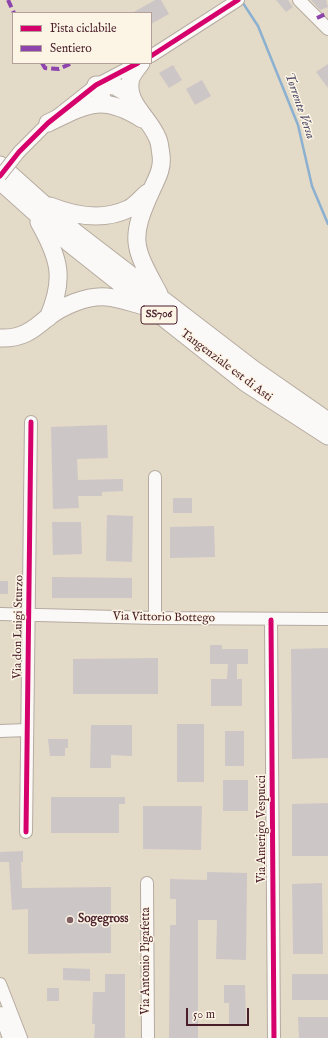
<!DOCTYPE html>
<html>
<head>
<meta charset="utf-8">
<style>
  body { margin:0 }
  #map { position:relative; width:328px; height:1038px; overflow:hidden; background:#e4dac8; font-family:"IM FELL English",serif }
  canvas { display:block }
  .legend { position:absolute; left:12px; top:12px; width:140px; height:52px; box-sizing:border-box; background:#fcf5e5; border:1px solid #b59f9b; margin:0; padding:5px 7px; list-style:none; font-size:12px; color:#4a1f2b }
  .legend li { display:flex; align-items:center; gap:8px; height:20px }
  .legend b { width:20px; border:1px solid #b59f9b }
  .scale { position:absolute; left:186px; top:1008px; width:63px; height:18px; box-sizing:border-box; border:2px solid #4a1f2b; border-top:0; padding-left:5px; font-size:12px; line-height:14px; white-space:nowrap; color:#4a1f2b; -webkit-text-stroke:3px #fcf5e5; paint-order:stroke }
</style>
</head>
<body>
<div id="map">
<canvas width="328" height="1038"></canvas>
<ul class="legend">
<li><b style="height:5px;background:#d6006c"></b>Pista ciclabile</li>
<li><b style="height:5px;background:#8e44ad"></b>Sentiero</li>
</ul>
<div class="scale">50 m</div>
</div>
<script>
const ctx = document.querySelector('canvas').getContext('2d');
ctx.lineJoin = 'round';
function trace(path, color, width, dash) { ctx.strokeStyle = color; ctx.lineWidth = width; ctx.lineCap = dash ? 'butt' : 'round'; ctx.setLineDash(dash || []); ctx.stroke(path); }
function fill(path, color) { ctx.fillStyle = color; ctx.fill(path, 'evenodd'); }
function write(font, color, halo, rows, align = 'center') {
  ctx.font = font + ' "IM FELL English",serif'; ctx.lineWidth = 3; ctx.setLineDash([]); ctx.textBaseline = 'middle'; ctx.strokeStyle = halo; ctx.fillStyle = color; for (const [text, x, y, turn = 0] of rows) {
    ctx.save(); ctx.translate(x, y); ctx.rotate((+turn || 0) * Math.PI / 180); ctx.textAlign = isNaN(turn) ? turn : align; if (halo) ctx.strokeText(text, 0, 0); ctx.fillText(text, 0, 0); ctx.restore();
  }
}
const stream = new Path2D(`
  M241,0L258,26L298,125L312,186L328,224`);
const building = new Path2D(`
  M155,0H161L169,14L151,24V13H132Z
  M276,0H288L293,7L286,12Z
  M311,0H326L328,7L320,10Z
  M328,64V88L316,72Z
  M173,65L182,80L169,88L159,73Z
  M202,80L211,96L195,105L186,89Z
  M107,425L108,458L77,459L78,480L123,479V491L102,492V496H78L79,508L53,509L51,427Z
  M173,498H192V513H173Z
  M107,515L133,516L132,562L106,561Z
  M52,522H81L82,554L53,555Z
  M214,526L215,557L170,558V527Z
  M52,577L132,578V598H52Z
  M0,581H8V594H0Z
  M210,645H222V649H248V664H237V679H242V706H211V679H227L228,664H210Z
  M328,648V758L292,759L291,649Z
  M158,658V694H73V659Z
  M177,724H204V782H177Z
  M91,725H132V756L111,755V768H90Z
  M225,731H244V766H225Z
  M48,739H68V748H65V756H50Z
  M223,780H248V811H223Z
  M51,797H125V804H119V833H51Z
  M328,803V856H292V804Z
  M143,806H202L201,850L143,849Z
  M23,851V862H21L22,888L111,887V953L28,954V909L12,910L9,862H0V852Z
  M207,872L247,873L246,960L216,959L217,920H198V1038H169L170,925H176V899H170V879L207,880Z
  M322,883L323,954H293L292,884Z
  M63,968L90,969V981L63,980Z
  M105,974H125V1038H94L95,1024H92L93,992H105Z
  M292,974H328V1000H292Z
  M224,985H245L246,1026H229V1003H224Z
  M47,988H59V1001H47Z
  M298,1017H328V1038H299Z`);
const minor = new Path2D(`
  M299,0L328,29
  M151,56L238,0
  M19,152L48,123L96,85L138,63
  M0,614L155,618L328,619
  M155,618V477
  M271,620L274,1038
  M0,731L27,730
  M26,832L31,422
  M147,883L148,1038
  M0,984L21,1038
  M0,1013L9,1038`);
const highway = new Path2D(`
  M141,63C138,67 133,73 131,78C124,102 149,117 157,137C160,142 160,149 161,155C163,168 157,178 152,189C128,241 134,247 159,294
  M104,103L96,85L115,86L129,94
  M48,123C87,104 102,94 142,119
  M0,165L76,233L253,369L328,421
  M0,181L68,242L246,383L328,436
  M50,206C75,216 103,221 128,209C135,206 141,198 147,193
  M39,222C60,259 65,279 48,318
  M0,338C21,339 32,331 47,318C62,306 87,295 107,297C119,298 132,303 144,306`);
const minorBridge = new Path2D(`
  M0,176L19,152`);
const quiet = new Path2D(`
  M8,0L14,13
  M317,18L328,13
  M42,63L45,68L59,69L72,63`);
const cycleway = new Path2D(`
  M151,56L238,0
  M0,176L19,152L48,123L96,85L138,63
  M271,620L274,1038
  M26,832L31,422`);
const markers = [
  [70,920,4,"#806062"]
];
const shields = [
  [159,315,36]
];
const shieldNames = [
  ["SS706",159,315]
];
const streetNames = [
  ["Tangenziale est di Asti",226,366,37],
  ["Via Vittorio Bottego",164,618,1],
  ["Via don Luigi Sturzo",19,627,-89],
  ["Via Amerigo Vespucci",263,829,-90],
  ["Via Antonio Pigafetta",147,961,-90]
];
const poiNames = [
  ["Sogegross",78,920]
];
const waterNames = [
  ["Torrente Versa",299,106,71]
];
trace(stream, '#8bb0d0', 2.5);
fill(building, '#cdc6c6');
trace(minor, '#b5aba1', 14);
trace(highway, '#b5aba1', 19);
trace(minor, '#fbf9f7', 12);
trace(highway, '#fbf9f7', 17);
trace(minorBridge, '#b5aba1', 14, []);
trace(minorBridge, '#fbf9f7', 12);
trace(quiet, '#8e44ad', 4, [8, 4]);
trace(cycleway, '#d6006c', 5);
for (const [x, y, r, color] of markers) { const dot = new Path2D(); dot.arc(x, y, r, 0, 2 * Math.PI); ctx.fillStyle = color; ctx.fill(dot); trace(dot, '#fcf5e5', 1.5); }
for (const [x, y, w] of shields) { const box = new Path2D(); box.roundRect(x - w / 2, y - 9, w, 18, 3); ctx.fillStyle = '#fcf5e5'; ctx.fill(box); trace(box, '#4a1f2b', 1); }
write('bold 11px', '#4a1f2b', null, shieldNames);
write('12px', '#4a1f2b', '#fcf5e5', streetNames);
write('bold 12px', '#4a1f2b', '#fcf5e5', poiNames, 'left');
write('italic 13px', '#55526f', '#fcf5e5', waterNames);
</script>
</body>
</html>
